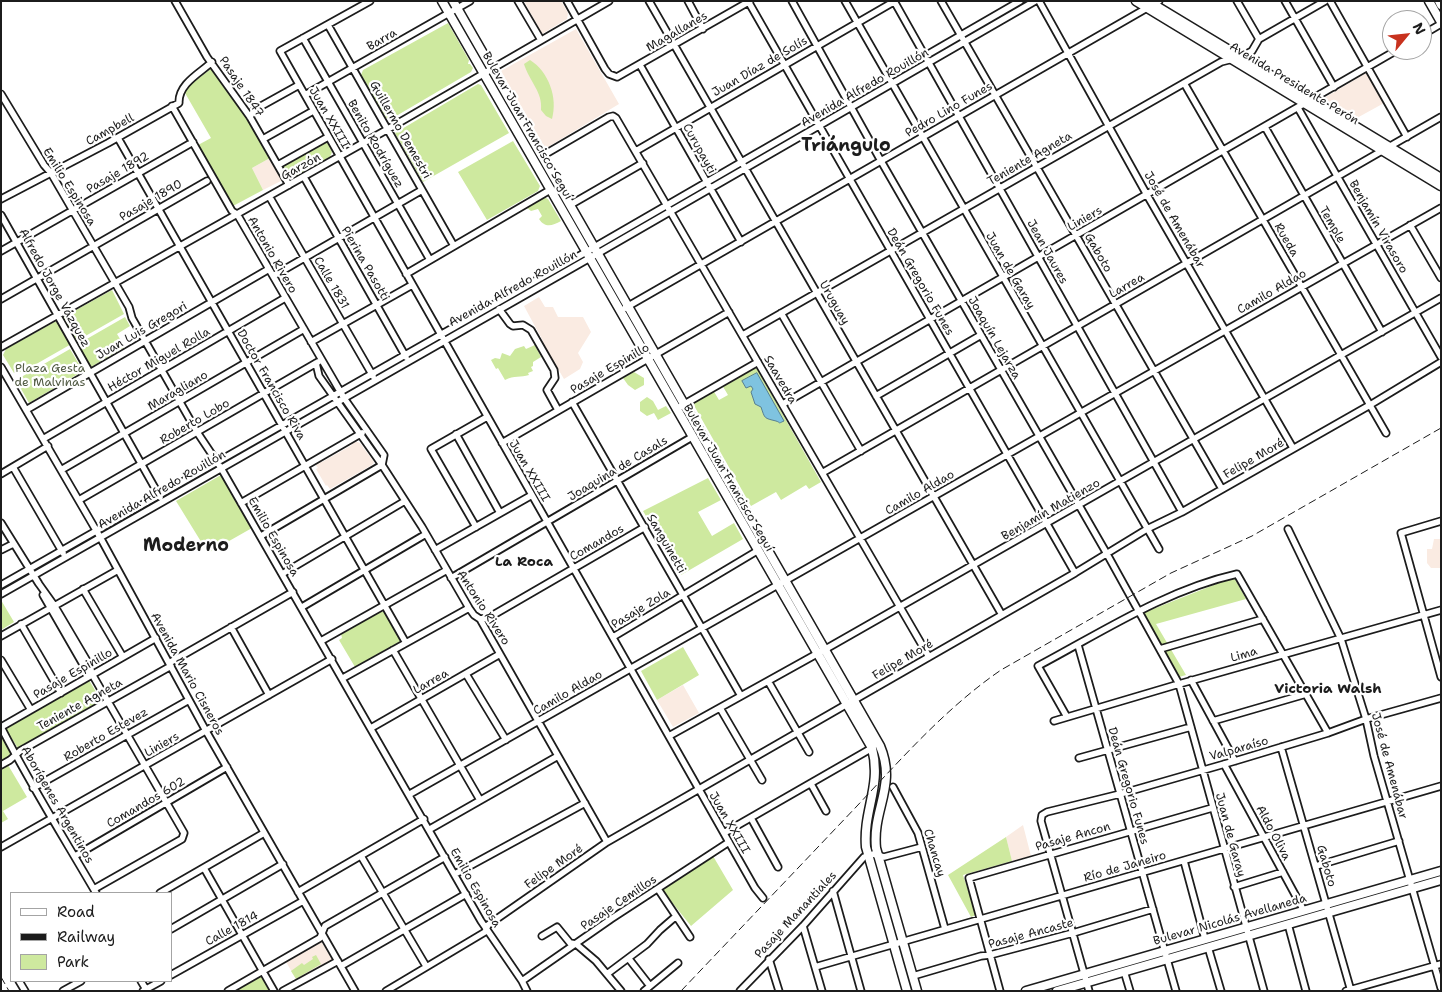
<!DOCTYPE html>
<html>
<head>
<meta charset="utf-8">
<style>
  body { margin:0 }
  #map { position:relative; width:1442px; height:992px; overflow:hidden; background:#fff; font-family:"Shantell Sans",sans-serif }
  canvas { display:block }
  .frame { position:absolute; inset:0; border:2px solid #1c1c1c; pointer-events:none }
  .legend { position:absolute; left:10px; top:892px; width:162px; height:90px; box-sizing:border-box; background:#fff; border:1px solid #a4a4a4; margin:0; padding:6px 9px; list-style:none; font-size:15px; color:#1c1c1c }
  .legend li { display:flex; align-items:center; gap:10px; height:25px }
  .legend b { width:25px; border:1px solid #a4a4a4 }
  .north { position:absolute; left:1382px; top:10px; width:50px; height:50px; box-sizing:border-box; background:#fff; border:1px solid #a4a4a4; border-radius:50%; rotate:62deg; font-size:14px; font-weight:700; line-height:20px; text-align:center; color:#1c1c1c }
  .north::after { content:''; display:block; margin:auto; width:18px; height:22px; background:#c8321e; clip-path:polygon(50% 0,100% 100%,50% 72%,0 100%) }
</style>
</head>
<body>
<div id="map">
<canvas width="1442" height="992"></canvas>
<div class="frame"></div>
<ul class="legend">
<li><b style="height:6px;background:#fff"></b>Road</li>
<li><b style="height:6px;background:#1c1c1c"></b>Railway</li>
<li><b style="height:14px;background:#cee99f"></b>Park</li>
</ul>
<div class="north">N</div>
</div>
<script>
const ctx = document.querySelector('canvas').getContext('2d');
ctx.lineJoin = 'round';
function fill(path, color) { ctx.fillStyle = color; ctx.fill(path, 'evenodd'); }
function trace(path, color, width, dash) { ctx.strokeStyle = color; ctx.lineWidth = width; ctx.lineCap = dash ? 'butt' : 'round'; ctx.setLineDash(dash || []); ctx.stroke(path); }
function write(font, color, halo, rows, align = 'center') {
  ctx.font = font + ' "Shantell Sans",sans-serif'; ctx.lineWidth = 4.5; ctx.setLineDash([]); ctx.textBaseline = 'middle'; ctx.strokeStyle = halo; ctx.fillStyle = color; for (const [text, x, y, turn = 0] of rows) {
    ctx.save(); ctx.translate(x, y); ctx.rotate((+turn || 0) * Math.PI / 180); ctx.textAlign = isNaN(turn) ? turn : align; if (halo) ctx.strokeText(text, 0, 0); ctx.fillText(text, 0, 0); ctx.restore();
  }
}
const built = new Path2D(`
  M524,1H561L568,13L567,19L542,34Z
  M576,29L619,104L548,147L544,146L501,71Z
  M1368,72L1386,102L1355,119L1324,98Z
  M270,158L283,180L263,190L252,168Z
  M539,297L545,307H553L558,317H583L591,332L578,353L583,362L580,369L564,379L542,342L543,341L524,306Z
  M355,441L360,443L374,462L372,465L330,489L327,485L326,486L316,469L318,468L315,464L320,461L322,462L352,445L351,443Z
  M1434,539H1441V568H1431L1427,563V549H1432Z
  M683,685L699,713L673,727L657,700Z
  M1023,825L1031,856L1012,861L1006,837Z
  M321,941L333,961L297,981L285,960L313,944Z`);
const green = new Path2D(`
  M448,23L469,60L468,64H470L473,68L471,72L391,119L386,118L361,75L363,70Z
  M530,60C549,72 558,98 552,119L546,116L541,110C543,92 529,81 524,64Z
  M212,68L247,119L270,158L252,168L263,190L233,206L198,145L211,138L185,93L190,85Z
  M478,84L481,85L509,133L423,182L395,133Z
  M513,141L540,186L538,191L487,220L458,172Z
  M324,142H327L332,152L330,157L293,180H290L283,167L284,165Z
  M544,197L548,199L561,221C552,226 545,228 539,219L542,216L538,209L531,211L527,208Z
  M112,290L124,314L24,371L14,373L3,355L6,349Z
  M125,317L130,326L117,334L125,347L91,367L78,344Z
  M535,345L541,357L533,362V366L531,367L533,371L528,373L529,375C521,378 514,375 505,380L498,368L496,369L491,360L495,358L500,359L502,353L510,356L515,349L524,346L526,349Z
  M70,349L83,371L29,403L16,380Z
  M753,368L757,369L821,482L809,489L806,485L781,500L776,492L751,506L692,402L713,390L719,400L728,395L722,385Z
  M634,372L644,378V385L635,390L628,385L623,378Z
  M647,397L653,401L658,410L666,406L671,413L658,420L654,413L647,416L640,411V402Z
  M221,475L252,528L208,553L176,501Z
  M708,478L721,500L698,512L712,536L734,523L743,539L681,575L643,511Z
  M1234,577L1246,599L1156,624L1186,675L1179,677L1143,613Z
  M1,600L14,622L1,630Z
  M380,612H385L401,641L355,667L339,640L342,638L341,634Z
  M683,647L699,675L657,700L641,671Z
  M89,680L102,702L19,750L6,729Z
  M1,734L12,754L1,763Z
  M8,765L27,797L3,811L8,819L1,823V768Z
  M1006,837L1012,861L963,875L976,915L971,917L948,875Z
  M868,854L879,856L917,991H907Z
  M713,856L733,890L691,926L662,890Z
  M316,955L321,964L296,979L291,971L302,963L304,965L313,959L312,957Z
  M263,971L274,991H228Z`);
const water = new Path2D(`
  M757,373L784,421C777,424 782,423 776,421C764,418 765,419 761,407L755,404L751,392L753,389L751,386L746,388L742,381Z`);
const minor = new Path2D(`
  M175,1L207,57L250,117L289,185
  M370,1L280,51L755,888L763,898
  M518,1L541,40
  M567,1L605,69L609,74L617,77L750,1
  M649,1L1002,615
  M688,1L703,29
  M748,1L1075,573
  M792,1L881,161L1107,554L1179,684L1264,991
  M845,1L1159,549
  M894,1L1182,512
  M941,1L1222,489
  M1039,1L1147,195L1293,448
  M1237,1L1259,39
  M1285,1L1334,87
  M1330,1L1407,137
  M328,25L454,246
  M1422,35L1441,24
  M303,38L430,260
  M640,65L741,242
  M1184,83L1386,433
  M1,94L44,165L51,173L129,307L132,318L197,432L221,468L481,921L522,981L527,991
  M305,95L470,1
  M172,106L232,211L237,214L344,398L384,455L382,465
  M1298,108L1441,357
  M250,117L254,110L299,85
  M1265,127L1382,332
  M118,138L406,643
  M263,139L313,111
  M636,151L895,1
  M542,156L609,117L613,116L616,118L929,657
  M278,165L328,137
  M304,177L406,357
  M269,196L373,376
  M1,199L108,143L179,103C178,84 200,73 212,62
  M570,205L643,163
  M1,215L160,497
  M1410,225L1441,278
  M1,251L193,142
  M406,274L550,190
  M273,276L422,190
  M1,299L207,181
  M625,308L1159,1
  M499,309L510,324L513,326L523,325L531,330L554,370L555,378L547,390L558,410
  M781,313L861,451
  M743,335L1221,62L1241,57L1252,51L1259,39L1325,1
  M311,342L412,285
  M1,347L388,129L609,1
  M316,363L319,376L382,465L422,527L469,608L474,615L480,619L607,842
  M1,367L100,537L206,731L355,991
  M876,396L981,335
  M572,402L741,696
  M783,404L1397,50
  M676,409L758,362
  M26,410L269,269
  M456,434L500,513
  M43,439L285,298
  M502,443L729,312
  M13,467L63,553
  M61,470L304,329
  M822,473L1441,117
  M1,474L48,446
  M79,500L318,362
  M241,503L362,433
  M1441,521L1401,533L1441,677
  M1,523L39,584L54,605L90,666L92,674L184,833L182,839L94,889
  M476,527L431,449L487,417
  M1288,529L1341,639L1366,719L1374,756L1441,988
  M261,536L382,465
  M1,550L13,544
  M435,550L532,495
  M282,574L405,501
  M451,578L692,437
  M1,585L586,252L1020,1
  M83,589L123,657
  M1,594L595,255L1035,1
  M43,595L85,668L92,674
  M302,607L426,534
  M480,619L488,618L645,527
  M21,624L61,693
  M231,627L269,695
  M1,636L118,570
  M613,637L757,551
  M321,641L447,570
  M1078,645L1176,991
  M1160,649L1263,619
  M393,650L480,800
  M1,660L31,710
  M169,663L293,592
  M466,674L506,740
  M343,678L469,608
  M1191,680L1235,761
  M768,681L809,752
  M720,708L762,780
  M1067,717L1038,666C1102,632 1166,590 1237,574L1328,733
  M1054,721L1179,684L1441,610
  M1213,721L1306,694
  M1,727C30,784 64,838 96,893
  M1,727L156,638
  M371,728L500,654
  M669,736L831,646L1441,298
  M1281,747L1351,991
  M1079,758L1191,727
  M1224,764L1304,911
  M1,765L10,760L20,751L171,666
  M811,784L826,811
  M893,787L918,833L945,929
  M33,788L189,700
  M410,794L1441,208
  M751,818L778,867
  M430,829L558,756
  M724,833L872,748
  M1,847L332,659
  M75,856L227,767
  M361,856L426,966
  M1184,861L1205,939
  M1316,866L1399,841
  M204,868L274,991
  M455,874L585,803
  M1234,887L1283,872
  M658,889L690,937
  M833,891L861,991
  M298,892L424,819
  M160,893L264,833
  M1288,924L1306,991
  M803,926L822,991
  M171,929L283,864
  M542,936L557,927L570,943L576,944L596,961L621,991
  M1208,947L1221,991
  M629,959L650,986
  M769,959L779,991
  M341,966L466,894
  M815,967L1441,786
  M1124,971L1130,991
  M607,974L647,944L660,930L675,917
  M171,975L303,901
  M913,976L981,956L990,955L1073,933L1153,909
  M19,981L25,991
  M141,981L147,991
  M522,981L611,919L729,842
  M63,991L81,981
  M143,991L161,981
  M228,991L320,938L325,926L445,857
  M283,991L338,961
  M386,991L485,932L488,925L607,842L1075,573L1147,529L1182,512L1370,405L1441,362
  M644,991L678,963
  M740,991L803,926L864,857L873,854L884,857L922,847
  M1000,991L969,878L1212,808
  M1089,991L1041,821L1042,815L1047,812L1120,794L1235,761L1328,733L1366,719L1441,698
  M1346,991L1441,964`);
const major = new Path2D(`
  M442,1L872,748C882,786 863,810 866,847L907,991
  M453,1L880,746C897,786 872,809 876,848L917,991
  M1136,1L1441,186
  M1148,1L1441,178
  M1429,1L1441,22
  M1439,1L1441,5
  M1026,991L1441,871
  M1057,991L1441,880`);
const rail = new Path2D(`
  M1,977L9,991
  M681,991C740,929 799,867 857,806C902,758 947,707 1001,670L1171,573L1252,536L1441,428`);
const streetNames = [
  ["Magallanes",677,32,-30],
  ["Barra",382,40,-30],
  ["Juan Díaz de Solís",760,67,-30],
  ["Avenida Presidente Perón",1294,84,31],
  ["Pasaje 1847",241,87,56],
  ["Avenida Alfredo Rouillón",865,88,-30],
  ["Pedro Lino Funes",949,110,-30],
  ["Juan XXIII",329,118,60],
  ["Bulevar Juan Francisco Seguí",527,126,60],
  ["Campbell",110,130,-29],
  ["Guillermo Demestri",400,130,60],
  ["Benito Rodríguez",375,144,60],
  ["Curupayti",699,149,61],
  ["Teniente Agneta",1030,159,-30],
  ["Garzón",301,167,-29],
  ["Pasaje 1892",118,173,-30],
  ["Emilio Espinosa",69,187,58],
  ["Pasaje 1890",151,201,-30],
  ["Liniers",1085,219,-30],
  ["José de Amenábar",1174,220,60],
  ["Temple",1332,225,60],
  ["Benjamín Virasoro",1378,227,60],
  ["Rueda",1286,240,60],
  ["Jean Jaures",1047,252,61],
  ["Gaboto",1098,253,60],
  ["Antonio Rivero",272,255,60],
  ["Pierina Pasotti",365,264,60],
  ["Juan de Garay",1010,271,60],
  ["Deán Gregorio Funes",920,282,60],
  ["Calle 1831",331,283,60],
  ["Larrea",1127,286,-30],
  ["Alfredo Jorge Vázquez",54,288,61],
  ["Avenida Alfredo Rouillón",513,289,-29],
  ["Camilo Aldao",1272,292,-30],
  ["Uruguay",834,303,60],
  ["Juan Luis Gregori",142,331,-30],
  ["Joaquín Lejarza",994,338,60],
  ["Héctor Miguel Rolla",159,360,-30],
  ["Pasaje Espinillo",610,369,-30],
  ["Saavedra",780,380,60],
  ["Doctor Francisco Riva",271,385,60],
  ["Maragliano",178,391,-30],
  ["Roberto Lobo",195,422,-30],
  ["Felipe Moré",1254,459,-30],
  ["Joaquina de Casals",618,469,-31],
  ["Juan XXIII",529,471,60],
  ["Bulevar Juan Francisco Seguí",728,478,60],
  ["Avenida Alfredo Rouillón",162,490,-30],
  ["Camilo Aldao",920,493,-30],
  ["Benjamín Matienzo",1051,510,-30],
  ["Emilio Espinosa",273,537,60],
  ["Comandos",597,543,-30],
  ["Sanguinetti",666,544,60],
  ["Antonio Rivero",483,608,57],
  ["Pasaje Zola",641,609,-31],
  ["Lima",1244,655,-16],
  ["Felipe Moré",903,660,-30],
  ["Pasaje Espinillo",73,674,-30],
  ["Avenida Mario Cisneros",187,674,61],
  ["Larrea",431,682,-30],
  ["Camilo Aldao",568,693,-30],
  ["Teniente Agneta",80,705,-29],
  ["Roberto Estevez",106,735,-30],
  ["Liniers",162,745,-30],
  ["Valparaíso",1239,749,-16],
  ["José de Amenábar",1389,766,75],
  ["Deán Gregorio Funes",1128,786,74],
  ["Comandos 602",146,803,-30],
  ["Aborígenes Argentinos",57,805,60],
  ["Juan XXIII",729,823,60],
  ["Aldo Oliva",1273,833,62],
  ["Juan de Garay",1230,835,75],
  ["Pasaje Ancon",1073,837,-16],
  ["Chancay",934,853,73],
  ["Gaboto",1326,866,74],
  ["Felipe Moré",554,867,-35],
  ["Río de Janeiro",1125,867,-16],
  ["Emilio Espinosa",475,888,60],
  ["Pasaje Cemillos",619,903,-34],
  ["Pasaje Manantiales",796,915,-47],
  ["Bulevar Nicolás Avellaneda",1230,920,-16],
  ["Calle 1814",232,929,-29],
  ["Pasaje Ancaste",1031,934,-15]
];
const parkNames = [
  ["Plaza Gesta",50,369],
  ["de Malvinas",50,383]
];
const neighbourhoodNames = [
  ["La Roca",524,562],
  ["Victoria Walsh",1328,689]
];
const districtNames = [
  ["Triángulo",846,146],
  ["Moderno",186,546]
];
fill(built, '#faebe2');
fill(green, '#cee99f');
fill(water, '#7fc3e0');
trace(water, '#578092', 1);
trace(minor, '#1c1c1c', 9);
trace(major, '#1c1c1c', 11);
trace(minor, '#fff', 5.5);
trace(major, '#fff', 8);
trace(rail, '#1c1c1c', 1, [8, 4]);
write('12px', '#1c1c1c', '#fff', streetNames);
write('12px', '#515a43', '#fff', parkNames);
write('bold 14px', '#1c1c1c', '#fff', neighbourhoodNames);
write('bold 18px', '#1c1c1c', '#fff', districtNames);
</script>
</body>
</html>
